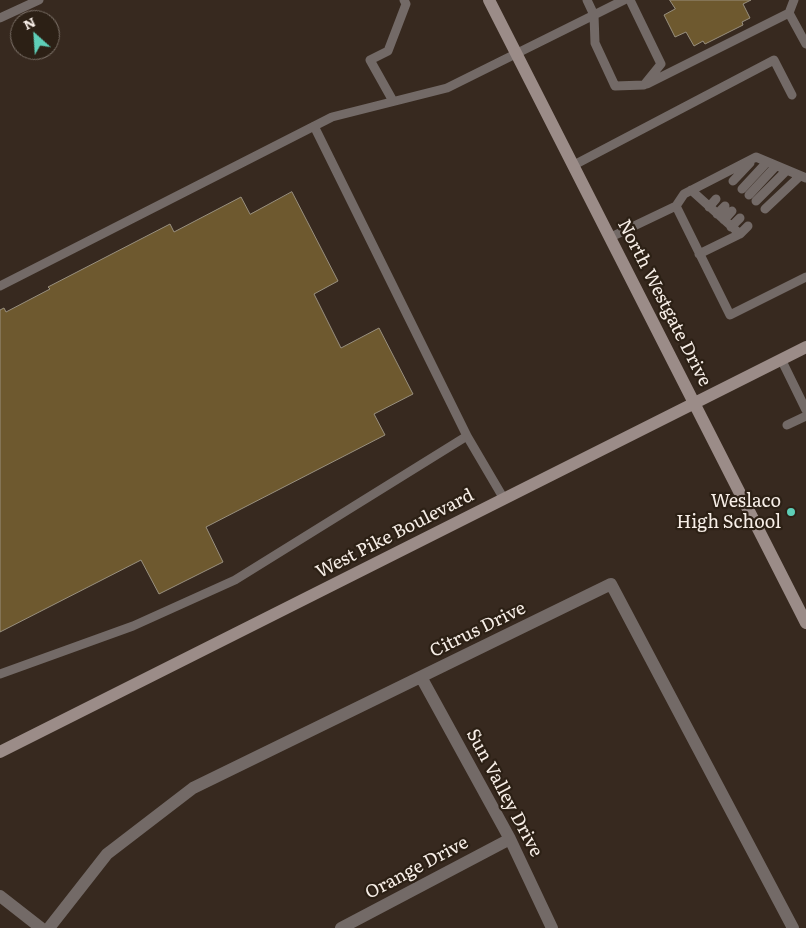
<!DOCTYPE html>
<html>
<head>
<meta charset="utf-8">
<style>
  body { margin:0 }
  #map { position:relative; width:806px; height:928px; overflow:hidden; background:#37291f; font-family:Literata,serif }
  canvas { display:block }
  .north { position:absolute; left:10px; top:10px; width:50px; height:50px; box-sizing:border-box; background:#2c2015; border:1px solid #7d7269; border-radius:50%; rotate:334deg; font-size:14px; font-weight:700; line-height:20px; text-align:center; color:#f7eee7 }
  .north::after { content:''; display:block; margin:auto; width:18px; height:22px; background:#5eceb7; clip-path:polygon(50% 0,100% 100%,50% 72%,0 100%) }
</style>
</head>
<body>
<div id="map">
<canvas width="806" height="928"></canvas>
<div class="north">N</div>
</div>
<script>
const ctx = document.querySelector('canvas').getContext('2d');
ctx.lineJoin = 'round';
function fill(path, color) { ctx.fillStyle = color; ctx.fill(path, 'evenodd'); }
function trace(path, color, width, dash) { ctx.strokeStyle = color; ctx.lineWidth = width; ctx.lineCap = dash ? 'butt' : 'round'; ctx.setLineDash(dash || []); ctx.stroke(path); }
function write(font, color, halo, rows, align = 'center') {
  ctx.font = font + ' Literata,serif'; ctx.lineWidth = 4.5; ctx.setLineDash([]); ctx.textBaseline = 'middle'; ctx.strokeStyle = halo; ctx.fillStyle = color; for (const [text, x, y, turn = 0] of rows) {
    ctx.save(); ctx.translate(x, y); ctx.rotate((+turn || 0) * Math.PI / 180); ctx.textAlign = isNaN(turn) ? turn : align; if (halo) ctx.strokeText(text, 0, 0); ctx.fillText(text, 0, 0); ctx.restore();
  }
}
const building = new Path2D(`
  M670,0H751L743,4L750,18L742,22L743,25L705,44L703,41L694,46L686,32L675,37L664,15L675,9Z
  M292,192L338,281L314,294L341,348L379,328L413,394L374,414L385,435L206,527L223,562L159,594L141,560L0,632V310L4,308L6,312L50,289L48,287L170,224L174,232L241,197L250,214Z`);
const lane = new Path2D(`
  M624,0L594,15L595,43L615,86L644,85L661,64L630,0
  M789,13L806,44
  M0,18L39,0
  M647,84L789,13L794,0
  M393,101L370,60L388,51L406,4L404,0
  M574,165L774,60L792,95
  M733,181L750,163
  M742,189L767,162
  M691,190L740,234L699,254
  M749,195L776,166
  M756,201L787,170
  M676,206L730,315L806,277
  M709,207L716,199
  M765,209L800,176
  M717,214L725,206
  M724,220L732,211
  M731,227L740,218
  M740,234L748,226
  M611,237L676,206L684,194L756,157L806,178
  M0,286L332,117L447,88L594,15L587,0
  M781,359L806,410
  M787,425L806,416
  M467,436L504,499
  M0,674L133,626L235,580L467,436L314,126`);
const street = new Path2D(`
  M421,677L510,839L552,928
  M0,896L41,928
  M49,928L107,854L193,788L611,584L793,928
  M341,928L510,839`);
const secondary = new Path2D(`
  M489,0L806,623
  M0,752L806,347`);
const markers = [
  [791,512,5,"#5eceb7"]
];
const streetNames = [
  ["North Westgate Drive",664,303,63],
  ["West Pike Boulevard",395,534,-27],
  ["Citrus Drive",478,630,-26],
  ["Sun Valley Drive",504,793,62],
  ["Orange Drive",417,868,-28]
];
const poiNames = [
  ["Weslaco",781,502],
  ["High School",781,523]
];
fill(building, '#6e592f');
trace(building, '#99907f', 1);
trace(lane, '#736a67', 9);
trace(street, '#736a67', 12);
trace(secondary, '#9b8c88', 12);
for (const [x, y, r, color] of markers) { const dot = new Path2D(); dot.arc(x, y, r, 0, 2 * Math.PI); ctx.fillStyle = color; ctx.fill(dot); trace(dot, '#2c2015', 2); }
write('18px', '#f7eee7', '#2c2015', streetNames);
write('18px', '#f7eee7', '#2c2015', poiNames, 'right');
</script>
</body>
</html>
